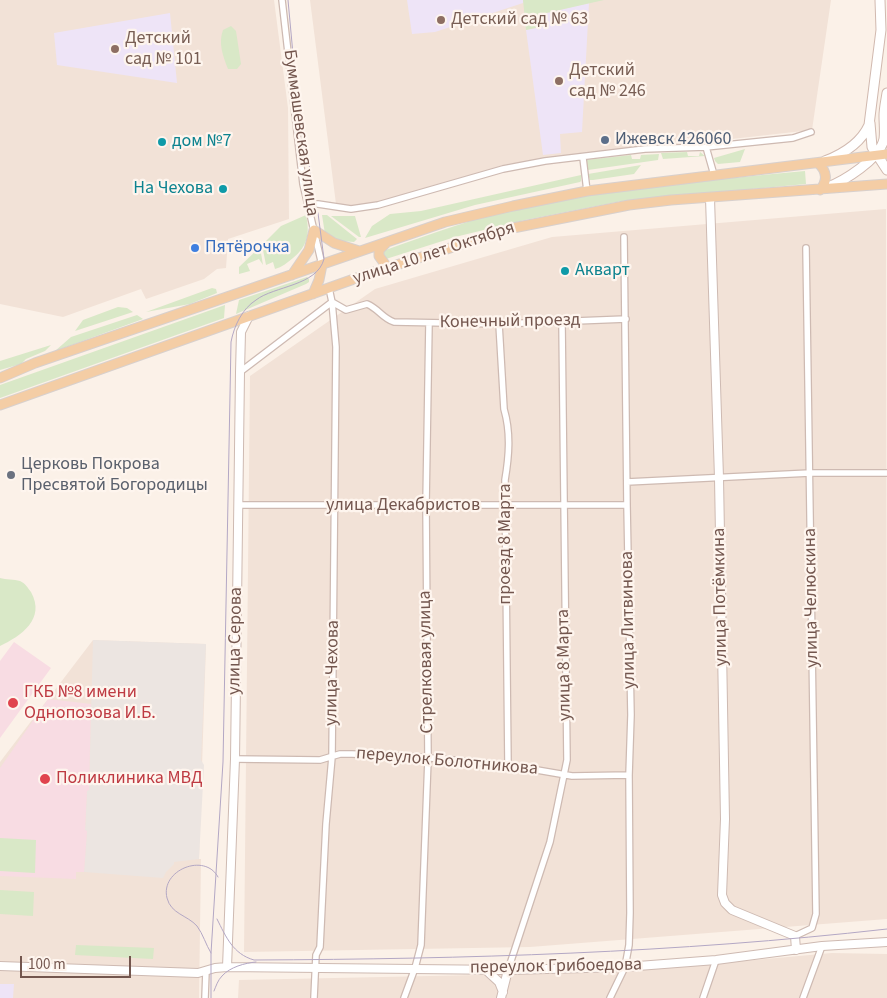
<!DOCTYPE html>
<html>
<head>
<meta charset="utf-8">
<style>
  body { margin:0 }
  #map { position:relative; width:887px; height:998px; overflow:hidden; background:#fbf1e8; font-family:"Source Sans 3",sans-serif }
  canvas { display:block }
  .scale { position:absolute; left:20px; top:956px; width:111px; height:22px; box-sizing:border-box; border:2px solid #73564e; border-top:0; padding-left:6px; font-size:15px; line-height:18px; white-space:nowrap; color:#73564e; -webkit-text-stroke:4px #fef5ee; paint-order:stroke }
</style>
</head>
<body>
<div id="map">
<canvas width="887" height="998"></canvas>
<div class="scale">100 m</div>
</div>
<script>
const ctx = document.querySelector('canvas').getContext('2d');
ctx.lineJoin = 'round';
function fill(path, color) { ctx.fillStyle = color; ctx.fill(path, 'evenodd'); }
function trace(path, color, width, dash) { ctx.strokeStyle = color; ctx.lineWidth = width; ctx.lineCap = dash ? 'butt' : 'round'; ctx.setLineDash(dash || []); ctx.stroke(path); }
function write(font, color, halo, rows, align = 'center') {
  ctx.font = font + ' "Source Sans 3",sans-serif'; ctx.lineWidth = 4.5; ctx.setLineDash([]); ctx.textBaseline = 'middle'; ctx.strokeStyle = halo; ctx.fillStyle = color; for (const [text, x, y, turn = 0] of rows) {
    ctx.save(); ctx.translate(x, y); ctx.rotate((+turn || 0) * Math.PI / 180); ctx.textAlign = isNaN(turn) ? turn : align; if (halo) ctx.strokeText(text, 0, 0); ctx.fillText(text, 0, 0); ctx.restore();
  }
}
const residential = new Path2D(`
  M0,0H274L288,108L289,219L228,239L226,268L217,269L204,279L146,299L141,289L63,317L0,304Z
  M310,0H831L812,130L508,164L372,205L351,207L336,204Z
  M886,209L887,919L530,947L244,952L250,376L375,289L552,237Z
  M93,640L206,644L199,859H201L199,998H0V762Z
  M832,953L887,954V998H238L239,980L621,972Z`);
const industrial = new Path2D(`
  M93,640L206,644L201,760L204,765L199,859L174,862V864L166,872L163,878L84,872L87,831H85L87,790H89Z`);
const education = new Path2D(`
  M407,0H523V3L435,32L412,34Z
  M589,3L582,132L560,134L561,153L543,155L526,30L542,27V14Z
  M170,13L177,83L57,65L54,33Z
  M0,984H14L13,998H0Z`);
const medical = new Path2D(`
  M14,642L51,668L0,738V661Z
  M48,699L91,704L89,790L87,791L85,830L87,831L84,872H76V879L0,876V768Z`);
const green = new Path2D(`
  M523,0H604L542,14L544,26L526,30Z
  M231,26L236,31L241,64L237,69H228C223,56 218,43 223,30Z
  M745,149L740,162L718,164L715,161L714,158Z
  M687,152L688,156H699L700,152L705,156L663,159L661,153Z
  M659,154L658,160L588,170L586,160L631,155L632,159H640L641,155Z
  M641,165L634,174L593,180H590L588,174Z
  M805,171L806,184L622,201L525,220L455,237L386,259L383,256V251C431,234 478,216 529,206C620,188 712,180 805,171Z
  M581,175V181L580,182L475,205L365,238L372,226L390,214L421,211Z
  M306,215C310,233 308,246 293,258C287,263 282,267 275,269L273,262L266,265L262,245L281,226Z
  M322,215H327L357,239L354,242L341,241L325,234Z
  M331,216H355L361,237H359Z
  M260,247L263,265L259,259L247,264L250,271L239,274V267Z
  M307,277L309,279V282L306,284L236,314L239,300Z
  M212,288L216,289L217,293L190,304L146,312Z
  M225,305L224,318L0,398V385Z
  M118,307L127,308L133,312L75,331L83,320Z
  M137,315L143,319L55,351L71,337Z
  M51,345L45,351L26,359L21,364L0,370V361Z
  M0,578C6,580 14,579 20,581C25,583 28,588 31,592C46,619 21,636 0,646Z
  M0,838L36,840L35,873L0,871Z
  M0,890L34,892L33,916L0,914Z
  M76,945L154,948L153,959L75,955Z`);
const minor = new Path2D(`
  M282,0L303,184L322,265
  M706,147L714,175
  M583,158L587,191
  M308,204H318L351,209L378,205L503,169L545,161L645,149L706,147L793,138L811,132
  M332,302L346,310L367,304C379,309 382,318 394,322L499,324L626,319
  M499,324L504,409C511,433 509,456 505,480L508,765
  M240,372L332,302
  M627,482L810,473H887
  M239,505H627
  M235,759L320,760L340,754H352L420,757L508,765L572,776L629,775
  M795,936L812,928L816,914L806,248
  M508,970L550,842L567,760L562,323
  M205,998L206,971
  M314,998L316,955L320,947L326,824L332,757L336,347L332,302L329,288
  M404,998L415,968L421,945L428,759L426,504L429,323
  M610,998L625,967L629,945L630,913L629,775L631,715L627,505L624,237
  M703,998L716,960
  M803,998L822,946`);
const tertiary = new Path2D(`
  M710,198L719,478L725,819L722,895L725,903L732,910L795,936L796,950
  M0,966L198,973L215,968L227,967L508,970L625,967L716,960L822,946L887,942
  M227,967L235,759L240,372L241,332L249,316
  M486,970L499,982L503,992
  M501,998L508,970`);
const secondary = new Path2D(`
  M870,123L872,147L887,170
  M825,161C843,154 861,143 869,125L881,30L880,0
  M826,188C844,181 880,159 884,139C885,132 884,124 884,116C884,108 886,100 887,93`);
const primary = new Path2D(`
  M818,163C827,171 828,181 820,190
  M386,243L379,250V256L387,267
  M292,275L309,250L314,230L334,243L359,251
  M313,294L319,280L322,265
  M0,378L35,363L445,222L513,206L587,191L887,154
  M0,405L368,274L513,228L629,205L671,200L887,184`);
const tram = new Path2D(`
  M217,919C226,937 233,954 254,960C466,959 676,953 887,929
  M211,953C206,945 203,934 197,926C187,915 171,914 167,898C160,870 205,852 218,877
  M214,991C216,986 218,980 222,976C230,967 245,963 256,962
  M211,998V953L223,762L231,342C234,326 242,309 256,300C274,286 317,286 324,259L318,213L315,204L294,65L288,0`);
const markers = [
  [441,20,5,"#8d6e63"],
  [115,49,5,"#8d6e63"],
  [559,81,5,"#8d6e63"],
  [605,140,5,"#5c6f8a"],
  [162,142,5,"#0f9aa8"],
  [223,189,5,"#0f9aa8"],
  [195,248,5,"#3f7fe0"],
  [565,271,5,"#0f9aa8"],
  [11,475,5,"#6b7280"],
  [13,703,6,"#e0444e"],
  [45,779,6,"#e0444e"]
];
const educationNames = [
  ["Детский сад № 63",451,20],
  ["Детский",125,39],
  ["сад № 101",125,60],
  ["Детский",569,71],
  ["сад № 246",569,92]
];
const streetNames = [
  ["Буммашевская улица",300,133,82],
  ["улица 10 лет Октября",434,254,-18],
  ["Конечный проезд",510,322,-1],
  ["улица Декабристов",403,506],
  ["проезд 8 Марта",506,544,-90],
  ["улица Потёмкина",721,597,-91],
  ["улица Челюскина",812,598,-91],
  ["улица Литвинова",629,620,-91],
  ["улица Серова",236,641,-89],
  ["Стрелковая улица",427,662,-91],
  ["улица 8 Марта",565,665,-91],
  ["улица Чехова",333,673,-89],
  ["переулок Болотникова",447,762,5],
  ["переулок Грибоедова",556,967,-1]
];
const serviceNames = [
  ["Ижевск 426060",615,140]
];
const cultureNames = [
  ["дом №7",172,142],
  ["На Чехова",213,189,"right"],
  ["Акварт",575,271]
];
const shopNames = [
  ["Пятёрочка",205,248]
];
const worshipNames = [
  ["Церковь Покрова",21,465],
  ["Пресвятой Богородицы",21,486]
];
const healthNames = [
  ["ГКБ №8 имени",24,693],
  ["Однопозова И.Б.",24,714],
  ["Поликлиника МВД",56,779]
];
fill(residential, '#f2e2d7');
fill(industrial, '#ece5e1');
fill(education, '#eee4f7');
fill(medical, '#f8dce3');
fill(green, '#d9e8c7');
trace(minor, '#cebab2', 8);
trace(tertiary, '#cebab2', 10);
trace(secondary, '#d1b9af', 11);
trace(primary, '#d8d0cd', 11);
trace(minor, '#fff', 5.5);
trace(tertiary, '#fff', 8);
trace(secondary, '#fff', 9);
trace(primary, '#f4cda5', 9);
trace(tram, '#b3a7c4', 1);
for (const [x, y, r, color] of markers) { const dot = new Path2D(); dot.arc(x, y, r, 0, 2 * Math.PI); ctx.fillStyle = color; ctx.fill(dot); trace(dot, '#fef5ee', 2); }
write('18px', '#785e54', '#fef5ee', educationNames, 'left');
write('18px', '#73564e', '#fef5ee', streetNames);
write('18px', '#4e5e75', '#fef5ee', serviceNames, 'left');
write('18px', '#0d838f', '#fef5ee', cultureNames, 'left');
write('18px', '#366cbe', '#fef5ee', shopNames, 'left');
write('18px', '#5b616d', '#fef5ee', worshipNames, 'left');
write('18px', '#be3a42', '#fef5ee', healthNames, 'left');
</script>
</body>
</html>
